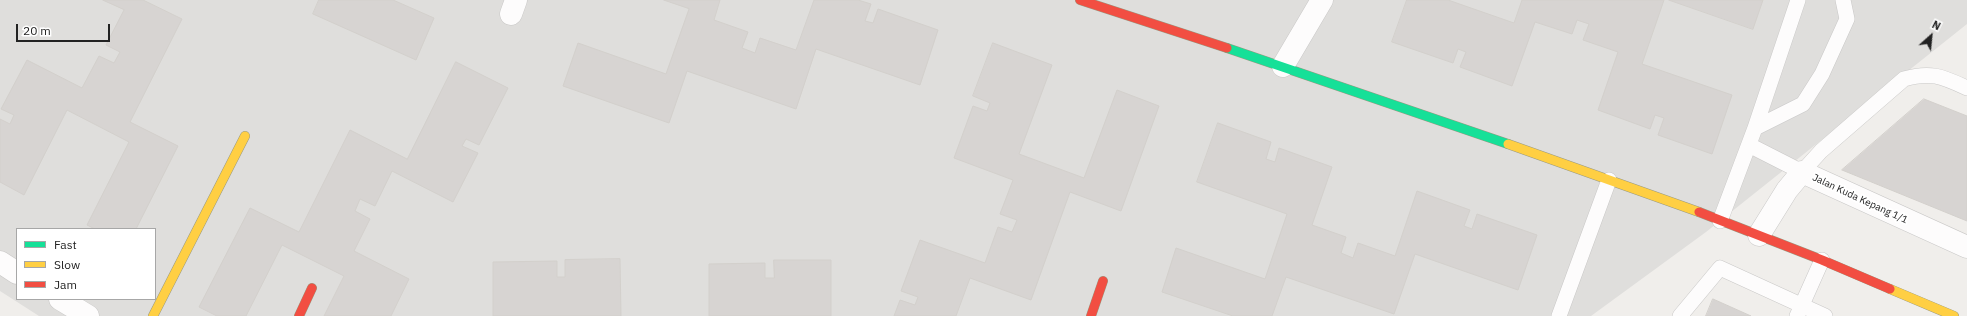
<!DOCTYPE html>
<html>
<head>
<meta charset="utf-8">
<style>
  body { margin:0 }
  #map { position:relative; width:1967px; height:316px; overflow:hidden; background:#f0eeeb; font-family:"IBM Plex Sans",sans-serif }
  canvas { display:block }
  .legend { position:absolute; left:16px; top:228px; width:140px; height:72px; box-sizing:border-box; background:#fff; border:1px solid #a7a7a7; margin:0; padding:5px 7px; list-style:none; font-size:12px; color:#222 }
  .legend li { display:flex; align-items:center; gap:8px; height:20px }
  .legend b { width:20px; border:1px solid #a7a7a7 }
  .north { position:absolute; left:1911px; top:16px; width:40px; height:40px; -webkit-text-stroke:3px #fff; paint-order:stroke; rotate:27deg; font-size:11px; font-weight:700; line-height:16px; text-align:center; color:#222 }
  .north::after { content:''; display:block; margin:auto; width:14px; height:18px; background:#222; clip-path:polygon(50% 0,100% 100%,50% 72%,0 100%) }
  .scale { position:absolute; left:16px; top:24px; width:94px; height:18px; box-sizing:border-box; border:2px solid #222; border-top:0; padding-left:5px; font-size:12px; line-height:14px; white-space:nowrap; color:#222; -webkit-text-stroke:3px #fff; paint-order:stroke }
</style>
</head>
<body>
<div id="map">
<canvas width="1967" height="316"></canvas>
<ul class="legend">
<li><b style="height:5px;background:#16e098"></b>Fast</li>
<li><b style="height:5px;background:#ffcf43"></b>Slow</li>
<li><b style="height:5px;background:#f24e42"></b>Jam</li>
</ul>
<div class="north">N</div>
<div class="scale">20 m</div>
</div>
<script>
const ctx = document.querySelector('canvas').getContext('2d');
ctx.lineJoin = 'round';
function fill(path, color) { ctx.fillStyle = color; ctx.fill(path, 'evenodd'); }
function trace(path, color, width, dash) { ctx.strokeStyle = color; ctx.lineWidth = width; ctx.lineCap = dash ? 'butt' : 'round'; ctx.setLineDash(dash || []); ctx.stroke(path); }
function write(font, color, halo, rows, align = 'center') {
  ctx.font = font + ' "IBM Plex Sans",sans-serif'; ctx.lineWidth = 4; ctx.setLineDash([]); ctx.textBaseline = 'middle'; ctx.strokeStyle = halo; ctx.fillStyle = color; for (const [text, x, y, turn = 0] of rows) {
    ctx.save(); ctx.translate(x, y); ctx.rotate((+turn || 0) * Math.PI / 180); ctx.textAlign = isNaN(turn) ? turn : align; if (halo) ctx.strokeText(text, 0, 0); ctx.fillText(text, 0, 0); ctx.restore();
  }
}
const residential = new Path2D(`
  M0,0H1967V24L1706,232L1591,316H39L0,291ZM17,229H155V299H17Z`);
const building = new Path2D(`
  M103,0H143L182,19L130,122L178,146L136,229H95L87,225L129,142L67,110L24,195L0,182V119L10,124L14,115L1,109L27,60L82,88L99,56L114,63L120,52L106,45L124,10Z
  M319,0H393L434,18L416,60L313,14Z
  M664,0H720L714,20L748,32L742,48L755,53L760,38L796,50L814,0H858L871,4L865,21L873,23L878,9L938,30L920,85L816,49L796,109L687,71L669,123L563,86L578,43L666,74L689,9Z
  M1407,0H1448L1514,23L1522,0H1664L1642,64L1732,95L1712,154L1658,135L1664,118L1655,115L1650,129L1598,110L1618,52L1583,40L1589,24L1577,20L1572,34L1535,22L1512,86L1460,67L1466,52L1458,49L1453,63L1392,42Z
  M1669,0H1763L1753,29Z
  M993,43L1052,65L1019,154L1084,178L1117,90L1159,106L1121,211L1070,192L1031,300L970,278L956,316H894L900,300L915,305L918,297L901,291L920,240L985,263L998,227L1012,232L1017,220L1000,214L1013,180L954,158L973,106L987,111L990,103L973,96Z
  M456,62L508,88L479,145L466,139L462,146L478,153L453,202L392,171L375,206L360,199L355,211L370,219L354,251L409,279L391,316H324L344,276L282,245L246,316H217L199,307L250,208L299,232L350,130L407,159Z
  M1924,99L1967,116V221L1842,170Z
  M1218,123L1271,142L1266,159L1275,162L1279,148L1332,167L1312,225L1346,237L1341,253L1353,258L1358,243L1395,256L1417,191L1470,210L1464,226L1472,229L1477,214L1537,235L1518,290L1415,254L1394,314L1286,277L1272,316H1233L1162,292L1176,248L1265,279L1287,214L1197,182Z
  M620,259L621,316H493V262L557,261V277H565V260Z
  M774,260H831V316H709V264L765,263V278H774Z
  M1713,299L1751,316H1706Z`);
const lane = new Path2D(`
  M1755,128L1803,104L1822,74L1847,19L1843,0
  M1749,145L1802,172L1821,151L1904,79C1931,71 1943,77 1967,88
  M1720,221L1755,128L1798,0
  M1559,316L1609,180
  M1680,316L1720,268L1825,316
  M1797,316L1822,260`);
const street = new Path2D(`
  M511,14L516,0
  M1283,66L1322,0
  M1759,235L1787,190L1802,172L1967,247
  M0,262L17,273
  M60,299L88,316`);
const fast = new Path2D(`
  M1227,48L1508,144`);
const slow = new Path2D(`
  M1508,144L1699,212
  M1890,289L1954,316
  M153,316L245,136`);
const jam = new Path2D(`
  M1080,0L1227,48
  M1699,212L1822,260L1890,289
  M299,316L312,288
  M1091,316L1103,281`);
const streetNames = [
  ["Jalan Kuda Kepang 1/1",1860,199,25]
];
fill(residential, '#dfdedc');
fill(building, '#d7d4d2');
trace(building, '#d3d0cc', 1);
trace(lane, '#c9c8c7', 16);
trace(street, '#c9c8c7', 23);
trace(fast, '#999a82', 10);
trace(slow, '#999a82', 10);
trace(jam, '#999a82', 10);
trace(lane, '#fdfcfc', 15);
trace(street, '#fdfcfc', 22);
trace(fast, '#16e098', 9);
trace(slow, '#ffcf43', 9);
trace(jam, '#f24e42', 9);
write('10px', '#222', '#fff', streetNames);
</script>
</body>
</html>
